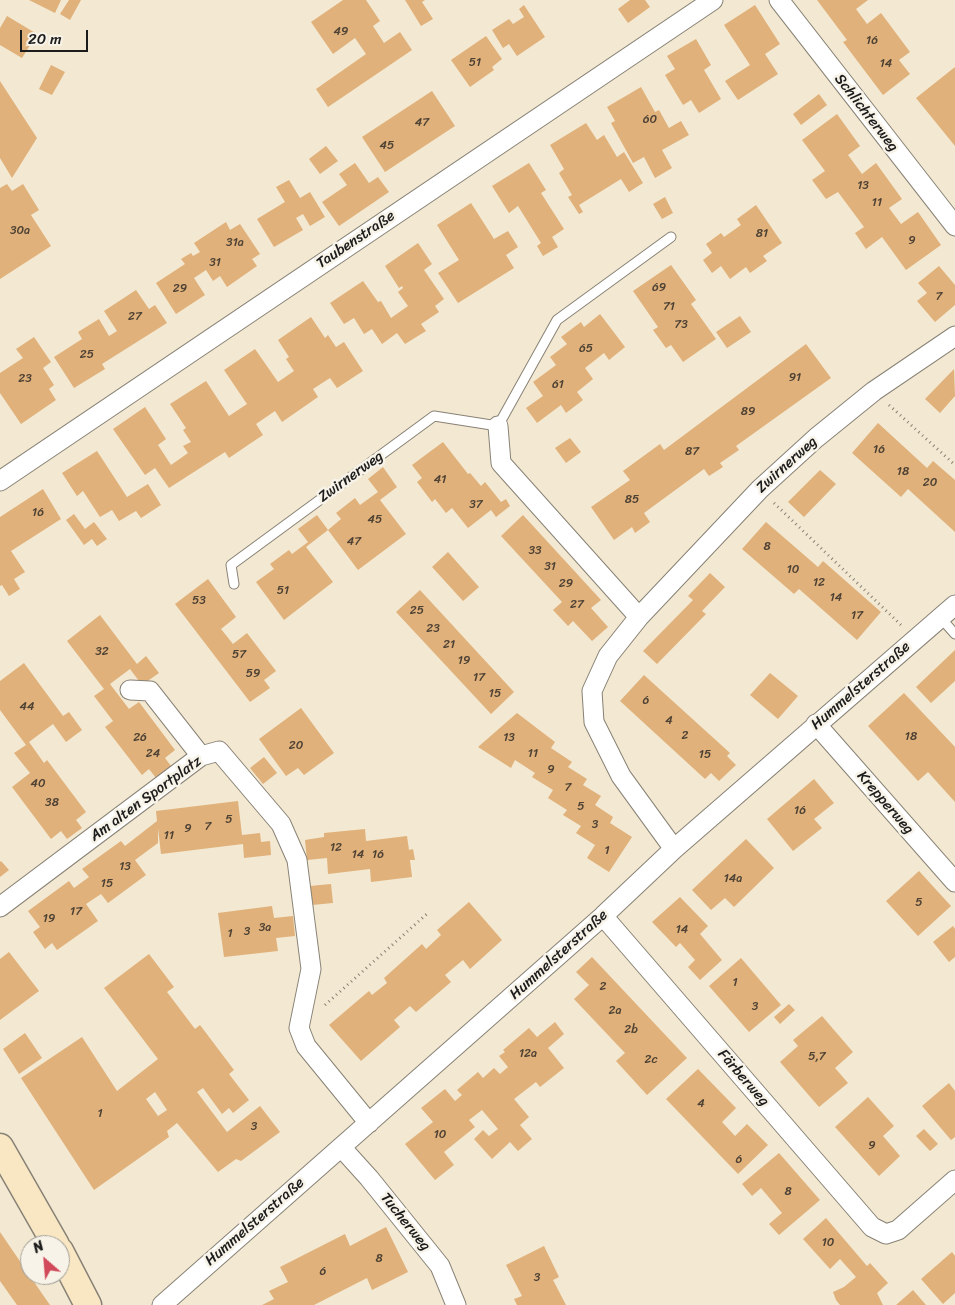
<!DOCTYPE html>
<html>
<head>
<meta charset="utf-8">
<style>
  body { margin:0 }
  #map { position:relative; width:955px; height:1305px; overflow:hidden; background:#f3e8d1; font-family:Sriracha,sans-serif }
  canvas { display:block }
  .north { position:absolute; left:20px; top:1235px; width:50px; height:50px; box-sizing:border-box; background:#f7f3e8; border:1px solid #9f9d96; border-radius:50%; rotate:333deg; font-size:14px; font-weight:700; line-height:20px; text-align:center; color:#1c1c1c }
  .north::after { content:''; display:block; margin:auto; width:18px; height:22px; background:#d1495b; clip-path:polygon(50% 0,100% 100%,50% 72%,0 100%) }
  .scale { position:absolute; left:20px; top:30px; width:68px; height:22px; box-sizing:border-box; border:2px solid #1c1c1c; border-top:0; padding-left:6px; font-size:15px; line-height:18px; white-space:nowrap; color:#1c1c1c; -webkit-text-stroke:4px #f7f3e8; paint-order:stroke }
</style>
</head>
<body>
<div id="map">
<canvas width="955" height="1305"></canvas>
<div class="north">N</div>
<div class="scale">20 m</div>
</div>
<script>
const ctx = document.querySelector('canvas').getContext('2d');
ctx.lineJoin = 'round';
function fill(path, color) { ctx.fillStyle = color; ctx.fill(path, 'evenodd'); }
function trace(path, color, width, dash) { ctx.strokeStyle = color; ctx.lineWidth = width; ctx.lineCap = dash ? 'butt' : 'round'; ctx.setLineDash(dash || []); ctx.stroke(path); }
function write(font, color, halo, rows, align = 'center') {
  ctx.font = font + ' Sriracha,sans-serif'; ctx.lineWidth = 5; ctx.setLineDash([]); ctx.textBaseline = 'middle'; ctx.strokeStyle = halo; ctx.fillStyle = color; for (const [text, x, y, turn = 0] of rows) {
    ctx.save(); ctx.translate(x, y); ctx.rotate((+turn || 0) * Math.PI / 180); ctx.textAlign = isNaN(turn) ? turn : align; if (halo) ctx.strokeText(text, 0, 0); ctx.fillText(text, 0, 0); ctx.restore();
  }
}
const building = new Path2D(`
  M29,0H61L55,13Z
  M69,0H81L70,20L60,14Z
  M343,0H366L380,21L373,26L384,43L400,32L412,50L328,107L316,89L366,54L355,38L333,54L311,22Z
  M405,0H425L422,2L433,19L421,26Z
  M630,0H645L650,7L628,23L618,9Z
  M817,0H868L856,9L867,24L881,13L910,52L899,60L910,74L883,95L843,42L847,40Z
  M524,5L545,37L517,56L509,44L503,48L492,30L509,19L513,24L524,17L519,9Z
  M755,5L780,44L765,54L778,74L738,100L725,81L750,65L724,25Z
  M7,16L37,34L22,58L0,45V28Z
  M486,36L502,59L492,67L494,70L470,87L451,60Z
  M696,39L711,65L704,70L721,99L699,113L691,100L683,105L665,75L675,69L667,56Z
  M51,65L65,72L52,95L39,89Z
  M955,67V146L916,98Z
  M0,81L37,138L12,178L0,158Z
  M641,87L655,112L659,110L669,128L681,121L689,135L662,150L672,168L655,178L644,157L633,163L611,123L615,121L607,107Z
  M432,91L455,126L385,172L362,137Z
  M819,94L827,105L801,125L793,114Z
  M837,114L860,146L848,155L862,174L876,163L902,199L889,208L901,224L918,212L941,245L906,270L882,237L866,249L855,233L864,227L838,192L826,199L812,180L825,171L802,140Z
  M586,123L597,140L604,135L617,157L624,152L643,183L629,192L621,179L579,205L583,212L579,214L568,197L572,195L559,173L564,169L550,145Z
  M326,146L338,161L320,174L309,159Z
  M355,163L369,183L378,177L389,192L339,226L322,202L347,185L339,174Z
  M529,163L546,190L541,193L564,229L552,237L558,247L543,256L537,246L541,243L518,206L509,213L492,186Z
  M289,180L300,198L310,192L325,217L310,226L303,214L296,218L303,230L274,247L257,219L285,202L276,187Z
  M7,184L12,191L23,184L39,210L31,215L51,246L0,279V188Z
  M665,197L673,213L662,219L653,204Z
  M471,203L494,239L508,231L518,247L506,255L514,268L458,303L438,273L459,260L437,225Z
  M756,205L782,243L763,256L767,261L750,273L746,267L730,279L721,266L712,273L703,260L712,253L706,244L721,233L724,237L741,225L737,219Z
  M226,222L230,230L240,224L260,254L252,259L257,266L227,287L220,276L213,281L206,270L194,278L205,295L176,314L156,283L185,264L181,259L191,253L193,256L200,252L194,243Z
  M418,243L432,264L424,270L444,299L435,306L439,312L421,324L426,331L405,344L397,333L382,344L372,329L364,334L354,318L344,324L330,303L363,281L378,302L381,301L391,318L408,306L398,292L403,288L402,286L399,288L385,266Z
  M671,265L696,300L691,304L716,339L683,362L671,345L666,348L653,330L658,327L633,291Z
  M939,266L955,285V305L935,322L917,301L927,293L918,283Z
  M136,290L149,309L155,305L167,323L102,364L105,369L74,388L54,357L82,339L78,332L99,319L109,336L117,331L104,311Z
  M600,314L625,347L609,360L604,353L585,368L593,379L577,392L583,400L566,413L561,405L537,423L526,408L543,396L533,382L556,365L550,357L567,344L561,337L581,322L584,327Z
  M740,316L751,332L727,348L716,332Z
  M311,317L325,338L328,335L336,347L344,342L363,371L337,388L330,378L313,389L318,397L282,422L275,411L256,424L263,435L248,445L229,458L225,452L169,488L155,468L145,475L113,429L145,407L166,439L158,445L171,465L188,453L183,446L191,442L183,430L186,428L170,404L206,381L229,416L247,404L224,370L255,349L278,382L294,371L286,359L289,357L278,340Z
  M34,337L51,362L43,368L54,385L49,389L56,400L21,424L0,393V373L23,358L16,349Z
  M806,344L831,378L736,446L739,450L720,463L723,467L709,476L704,469L644,513L650,522L635,533L632,527L614,540L591,507L630,480L623,471L660,444L664,450Z
  M954,369L955,396L940,413L925,399Z
  M878,423L927,468L933,461L955,480V532L908,489L901,497L852,453Z
  M570,438L581,452L566,463L555,448Z
  M443,442L468,474L470,473L481,486L485,482L501,502L506,499L510,506L496,517L491,510L468,528L452,508L446,513L435,499L432,502L417,482L422,478L412,465Z
  M97,451L127,497L148,484L161,505L141,518L136,511L119,521L112,510L100,517L83,491L77,496L62,473Z
  M383,467L397,487L380,500L406,534L358,570L328,530L306,547L333,582L284,620L256,582L274,569L270,564L289,550L292,554L308,542L298,529L317,515L328,530L341,519L336,513L355,498L360,505L378,492L368,479Z
  M820,470L836,484L804,517L788,502Z
  M43,489L61,519L11,551L25,572L14,579L20,589L9,596L2,585L0,586V517Z
  M74,514L85,529L94,522L107,539L97,546L92,539L84,545L66,520Z
  M523,515L601,600L591,608L608,627L592,641L573,621L568,626L553,610L562,602L501,536Z
  M766,522L818,567L823,561L881,612L857,640L799,589L794,594L742,549Z
  M448,552L479,587L463,601L432,567Z
  M710,573L725,587L702,611L706,614L657,664L643,651L693,600L688,596Z
  M208,579L236,617L221,629L233,644L247,633L276,671L264,680L270,688L250,702L175,604Z
  M420,590L514,692L491,714L396,612Z
  M100,615L137,664L146,656L159,673L142,685L130,669L110,684L129,709L139,702L175,750L165,758L171,766L156,778L149,769L142,775L105,727L113,721L94,696L104,689L67,641Z
  M955,650V681L931,703L916,687Z
  M24,663L63,716L69,712L82,730L66,742L53,724L29,742L44,763L47,760L86,812L76,820L82,828L67,839L61,831L51,839L12,787L30,773L14,753L26,745L0,710V681Z
  M770,673L798,696L778,719L750,695Z
  M644,675L730,753L727,756L736,765L719,781L711,773L705,779L620,701Z
  M904,693L955,747V802L928,772L918,781L868,726Z
  M301,708L334,753L304,775L298,768L286,776L259,739Z
  M517,713L555,742L551,748L572,762L568,767L587,779L583,785L601,796L595,805L613,817L610,823L632,837L609,872L587,858L595,845L576,833L581,826L563,815L567,810L548,798L553,790L532,777L535,773L515,760L511,768L478,747Z
  M264,757L277,773L263,784L250,768Z
  M814,779L834,803L814,819L822,828L793,851L767,819Z
  M238,801L242,835L260,833L261,842L270,841L271,855L244,858L243,844L161,854L158,828V843L135,860L146,875L108,903L101,894L86,904L98,921L57,950L52,943L45,949L33,932L40,927L28,911L69,881L74,888L89,877L82,869L121,841L125,846L157,821L156,811Z
  M365,829L366,841L407,836L409,850L413,849L415,860H410L412,877L371,882L370,869L328,874L327,858L307,860L305,840L324,837V833Z
  M746,839L774,868L734,907L725,898L711,910L692,890Z
  M1,861L9,870L0,877V862Z
  M919,871L951,906L918,936L886,901Z
  M331,884L333,903L312,905L310,886Z
  M680,897L708,926L700,934L722,960L700,980L688,967L695,960L680,943L676,947L652,922Z
  M469,902L502,940L470,969L463,960L445,975L451,982L416,1012L410,1006L394,1020L400,1027L361,1061L329,1025L369,991L372,995L387,983L384,978L422,944L426,949L441,935L437,930Z
  M272,906L274,918L293,916L295,936L276,938L278,951L224,957L218,913Z
  M953,926L955,929V957L949,962L933,942Z
  M9,952L39,991L0,1020V959Z
  M149,954L174,987L167,992L195,1029L200,1025L234,1070L229,1074L249,1100L233,1113L229,1108L222,1114L203,1088L197,1092L227,1132L260,1106L280,1132L241,1161L236,1159L218,1172L177,1123L167,1131L169,1137L94,1190L21,1078L82,1037L117,1091L158,1059L104,988ZM155,1092L167,1110L158,1116L146,1099Z
  M592,957L687,1058L647,1095L616,1061L625,1053L574,999L589,985L576,972Z
  M741,958L781,1005L749,1032L709,986Z
  M789,1004L795,1010L780,1024L774,1017Z
  M822,1016L853,1052L835,1068L848,1083L819,1107L780,1062L798,1046L793,1040Z
  M555,1022L564,1034L548,1048L564,1068L540,1087L536,1082L514,1099L529,1117L520,1125L532,1139L518,1151L510,1142L492,1159L474,1139L483,1130L489,1136L498,1129L482,1110L469,1120L475,1127L444,1152L454,1165L435,1180L405,1144L433,1122L421,1108L445,1089L455,1101L462,1095L457,1090L478,1072L483,1078L494,1068L500,1074L508,1067L499,1056L505,1052L503,1050L529,1028L537,1037Z
  M25,1033L42,1058L19,1074L3,1049Z
  M698,1069L736,1108L722,1122L735,1136L747,1124L768,1145L738,1174L666,1099Z
  M949,1083L955,1091V1137L951,1140L922,1106Z
  M868,1097L894,1126L883,1136L900,1156L879,1176L835,1127Z
  M924,1129L938,1144L930,1151L916,1136Z
  M779,1153L820,1200L779,1235L769,1224L782,1213L761,1188L752,1196L742,1184Z
  M826,1218L867,1266L870,1263L888,1283L877,1293L883,1305H840L836,1300L833,1292L844,1287L856,1277L840,1259L830,1269L803,1239Z
  M386,1227L408,1272L372,1290L367,1278L314,1305H262L274,1299L269,1291L288,1282L280,1267L345,1234L350,1246Z
  M0,1232L43,1295L50,1305H17L0,1281Z
  M544,1246L559,1277L553,1280L566,1305H517L514,1299L522,1296L506,1265Z
  M952,1252L955,1256V1293L943,1304L921,1279Z
  M913,1290L926,1305H896Z`);
const path = new Path2D(`
  M889,405L955,465
  M774,503L901,625
  M325,1005L429,912`);
const lane = new Path2D(`
  M234,584L231,565L434,416L498,426L557,320L671,237
  M940,617L955,634`);
const street = new Path2D(`
  M779,0L955,226
  M498,426L501,463L639,617
  M0,481L713,0
  M130,690L150,691L201,756
  M816,724L955,882
  M674,849L621,776L594,722L592,691L608,656L639,617L760,489L816,438L874,391L955,336
  M0,907L201,756L219,751L281,824L297,860L311,969L299,1028L306,1046L369,1123
  M603,916L872,1227L886,1234L898,1230L955,1180
  M341,1147L369,1178L440,1266L456,1305
  M162,1305L603,916L674,849L955,605`);
const secondary = new Path2D(`
  M0,1147L56,1245
  M60,1251L88,1305`);
const numberNames = [
  ["49",341,32],
  ["16",872,41],
  ["51",475,63],
  ["14",886,64],
  ["60",650,120],
  ["47",422,123],
  ["45",387,146],
  ["13",863,186],
  ["11",877,203],
  ["30a",20,231],
  ["81",762,234],
  ["9",912,241],
  ["31a",235,243],
  ["31",215,263],
  ["69",659,288],
  ["29",180,289],
  ["7",939,297],
  ["71",669,307],
  ["27",135,317],
  ["73",681,325],
  ["65",586,349],
  ["25",87,355],
  ["91",795,378],
  ["23",25,379],
  ["61",558,385],
  ["89",748,412],
  ["16",879,450],
  ["87",692,452],
  ["18",903,472],
  ["41",440,480],
  ["20",930,483],
  ["85",632,500],
  ["37",476,505],
  ["16",38,513],
  ["45",375,520],
  ["47",354,542],
  ["8",767,547],
  ["33",535,551],
  ["31",550,567],
  ["10",793,570],
  ["12",819,583],
  ["29",566,584],
  ["51",283,591],
  ["14",836,598],
  ["53",199,601],
  ["27",577,605],
  ["25",417,611],
  ["17",857,616],
  ["23",433,629],
  ["21",449,645],
  ["32",102,652],
  ["57",239,655],
  ["19",464,661],
  ["59",253,674],
  ["17",479,678],
  ["15",495,694],
  ["6",646,701],
  ["44",27,707],
  ["4",669,721],
  ["2",685,736],
  ["18",911,737],
  ["26",140,738],
  ["13",509,738],
  ["20",296,746],
  ["24",153,754],
  ["11",533,754],
  ["15",705,755],
  ["9",551,770],
  ["40",38,784],
  ["7",568,788],
  ["38",52,803],
  ["5",581,807],
  ["16",800,811],
  ["5",229,820],
  ["3",595,825],
  ["7",208,827],
  ["9",188,829],
  ["11",169,836],
  ["12",336,848],
  ["1",607,851],
  ["14",358,855],
  ["16",378,855],
  ["13",125,867],
  ["14a",733,879],
  ["15",107,884],
  ["5",919,903],
  ["17",76,912],
  ["19",49,919],
  ["3a",265,928],
  ["14",682,930],
  ["3",247,932],
  ["1",230,934],
  ["1",735,983],
  ["2",603,987],
  ["3",755,1007],
  ["2a",615,1011],
  ["2b",631,1030],
  ["12a",528,1054],
  ["5,7",817,1057],
  ["2c",651,1060],
  ["4",701,1104],
  ["1",100,1114],
  ["3",254,1127],
  ["10",440,1135],
  ["9",872,1146],
  ["6",739,1160],
  ["8",788,1192],
  ["10",828,1243],
  ["8",379,1259],
  ["6",323,1272],
  ["3",537,1278]
];
const streetNames = [
  ["Schlichterweg",866,113,52],
  ["Taubenstraße",356,240,-34],
  ["Zwirnerweg",787,465,-42],
  ["Zwirnerweg",351,477,-36],
  ["Hummelsterstraße",861,686,-41],
  ["Am alten Sportplatz",146,799,-36],
  ["Krepperweg",885,803,49],
  ["Hummelsterstraße",559,955,-42],
  ["Färberweg",743,1078,49],
  ["Hummelsterstraße",255,1222,-41],
  ["Tucherweg",405,1222,51]
];
fill(building, '#e0b17a');
trace(lane, '#888276', 11);
trace(street, '#888276', 21);
trace(secondary, '#888276', 29);
trace(path, '#888276', 3, [1, 4]);
trace(lane, '#fff', 9);
trace(street, '#fff', 19);
trace(secondary, '#f9e7c3', 26);
write('12px', '#4d4134', null, numberNames);
write('15px', '#1c1c1c', '#f7f3e8', streetNames);
</script>
</body>
</html>
